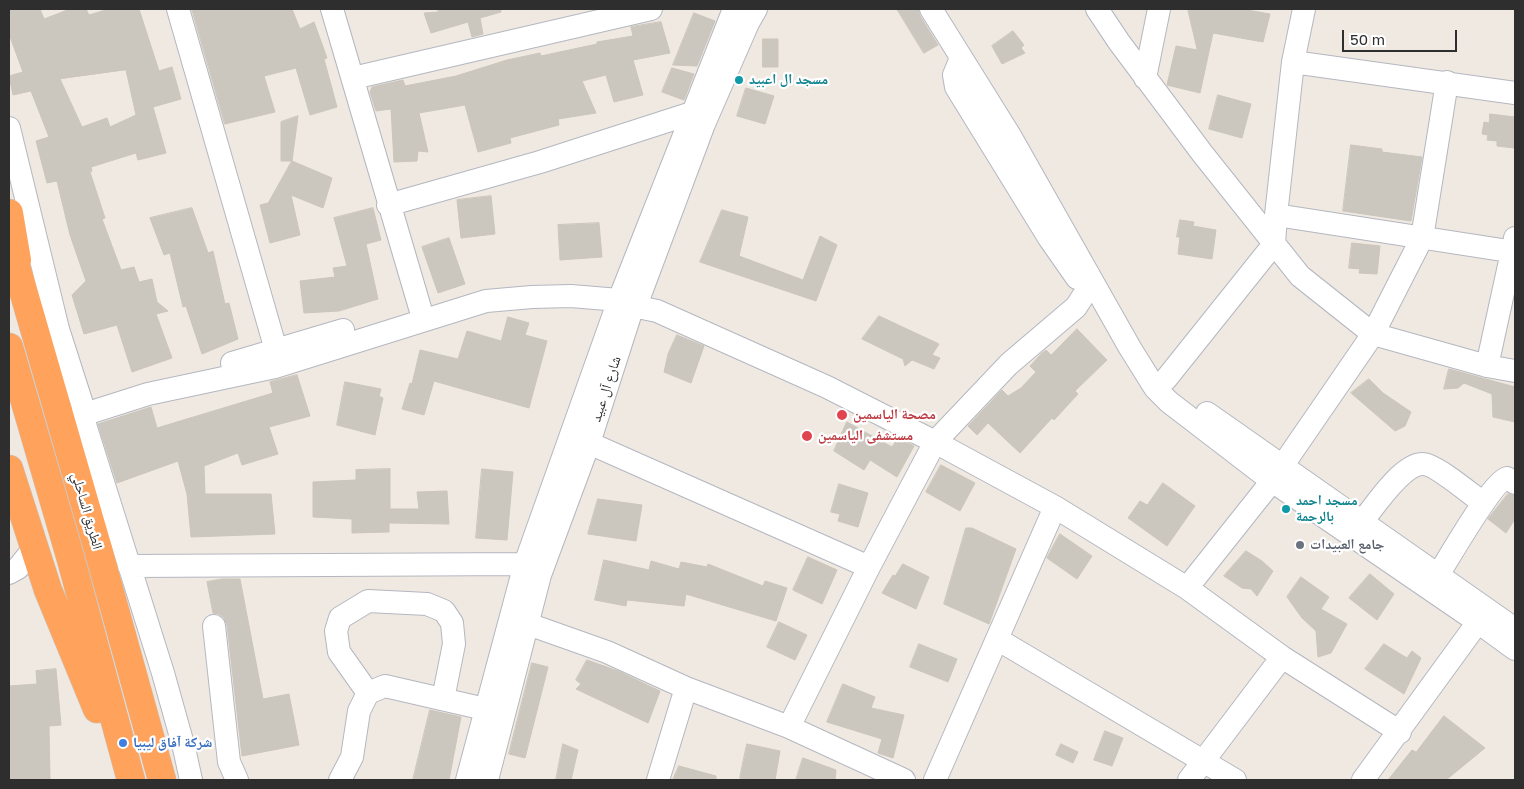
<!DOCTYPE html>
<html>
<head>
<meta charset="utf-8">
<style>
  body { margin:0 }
  #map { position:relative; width:1524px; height:789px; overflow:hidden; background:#efe9e1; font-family:"Golos Text",sans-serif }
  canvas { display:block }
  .frame { position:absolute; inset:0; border:10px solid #2e2e2e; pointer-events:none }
  .scale { position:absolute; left:1342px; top:30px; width:115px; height:22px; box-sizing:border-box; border:2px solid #2e2e2e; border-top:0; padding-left:6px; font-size:15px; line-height:18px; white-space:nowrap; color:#2e2e2e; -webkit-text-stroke:4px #fff; paint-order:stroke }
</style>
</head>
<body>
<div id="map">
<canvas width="1524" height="789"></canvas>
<div class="frame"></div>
<div class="scale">50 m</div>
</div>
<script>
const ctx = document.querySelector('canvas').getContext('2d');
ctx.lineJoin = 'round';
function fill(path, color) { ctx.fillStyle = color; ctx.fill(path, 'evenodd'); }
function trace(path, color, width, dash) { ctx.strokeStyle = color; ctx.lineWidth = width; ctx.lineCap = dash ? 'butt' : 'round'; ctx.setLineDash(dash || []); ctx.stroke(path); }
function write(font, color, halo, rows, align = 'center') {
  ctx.font = font + ' "Golos Text","Noto Naskh Arabic",sans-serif'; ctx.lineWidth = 4.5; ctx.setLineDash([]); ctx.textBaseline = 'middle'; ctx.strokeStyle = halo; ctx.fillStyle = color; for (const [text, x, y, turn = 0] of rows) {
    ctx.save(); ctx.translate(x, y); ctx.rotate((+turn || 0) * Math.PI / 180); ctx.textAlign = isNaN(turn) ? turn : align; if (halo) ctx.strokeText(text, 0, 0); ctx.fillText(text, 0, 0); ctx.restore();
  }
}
const building = new Path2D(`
  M9,9H40L44,19L70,9H86L89,15L109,9H139L159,71L172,67L181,99L153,107L166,153L138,160L136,153L91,167L92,171L90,172L105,218L102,219L121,270L134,267L139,282L152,279L157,302L168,311L156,314L172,358L132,372L117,325L84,334L72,295L86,281L70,235L57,181L47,183L36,141L49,137L31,91L13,95L9,76L23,72L9,34ZM126,70L136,115L110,127L107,118L82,127L60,79Z
  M192,9H292L300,29L314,22L327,58L324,59L337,107L310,115L296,68L264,76L275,112L225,124Z
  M438,9H500L501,12L480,18L483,34L472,37L468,22L431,33L424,13L438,12Z
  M897,9H918L920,16L938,45L924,53Z
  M1188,9H1241L1270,14L1263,42L1213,33L1200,93L1167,85L1176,46L1197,50Z
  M694,13L715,21L697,66L673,65Z
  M661,22L670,53L633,60L643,95L614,102L606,75L582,81L596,113L558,119L559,125L510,138L511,143L478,152L465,105L419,113L428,152L418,151L417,161L394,162L391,109L376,111L370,92L372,87L403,80L405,86L456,76L507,60L540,53L541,56L597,44V42L633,36L631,27Z
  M1013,31L1024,45L1021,48L1025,53L1002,64L992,46Z
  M763,39H778V67H763Z
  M672,68L694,74L684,100L662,92Z
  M746,88L774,96L765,124L737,116Z
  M1218,95L1251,104L1242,138L1209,129Z
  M1490,114L1515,117L1514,148L1497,146V141L1487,140L1488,135L1482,134L1484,122L1489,123Z
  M298,116L292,161H281V122Z
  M1351,145L1382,149V152L1422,157L1411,221L1343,211Z
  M292,161L332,178L323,208L291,195L300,235L270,243L260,205L268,203Z
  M491,196L495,234L461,238L457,200Z
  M192,208L208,253L213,251L225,304L229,303L238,339L202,354L186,306L183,307L170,253L164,255L150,218Z
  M373,208L381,240L366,244L378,299L339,311L304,313L300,281L335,277L333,268L347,266L334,218Z
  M722,210L748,217L739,256L803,280L820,236L837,245L816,301L700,262Z
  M1180,220L1194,222L1193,226L1216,230L1212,259L1178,254L1180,237H1177Z
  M599,223L602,257L560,260L558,225Z
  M449,238L465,284L438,293L422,247Z
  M1352,243L1380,246L1377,274L1359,273L1360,269L1349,268Z
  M879,316L939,344L932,355L940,358L934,369L912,360L905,366L903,359L862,339Z
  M508,317L529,323L525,335L547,341L529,408L434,381L424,415L402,409L410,383L412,384L420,350L458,359L467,331L501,341Z
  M1077,329L1107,360L1075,391L1078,394L1054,420L1052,418L1020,453L988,423L977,435L968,426L1002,390L1008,396L1021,388L1036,372L1030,366L1041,354L1046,350L1051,355Z
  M677,335L704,346L691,383L664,372L668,354Z
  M1449,369L1515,387V422L1493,417L1492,394L1464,383L1458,388L1444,389Z
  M297,375L310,416L269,427L278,454L242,465L238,453L204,466L205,494H271L275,534L191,537L187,494L178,461L117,483L98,424L151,407L157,428L273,393L270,382Z
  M1369,379L1383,393L1411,412L1405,426L1395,431L1351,393Z
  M345,382L381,389L379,396L383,398L375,435L337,425Z
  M847,422L892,447L898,438L914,446L897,477L870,460L864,470L834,451Z
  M941,465L975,483L960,511L926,492Z
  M390,469V509H419L417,492L447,491L449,524L389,523V532L352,533V519L313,517V482L356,480V470Z
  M482,469L513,472L507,540L476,538Z
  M1163,483L1195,506L1167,546L1128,518L1140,501L1147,505Z
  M839,484L868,493L858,527L838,521L840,514L831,512Z
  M1508,494L1515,496V519L1506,533L1488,519Z
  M598,499L642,505L636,541L588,534Z
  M966,528H972L1016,549L989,624L944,604Z
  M1060,534L1092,556L1077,579L1047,558Z
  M1246,551L1262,561L1273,571L1257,596L1251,589L1242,588L1224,576Z
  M808,557L837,570L822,604L793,590Z
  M604,560L649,570L651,561L679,569L681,562L707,567L708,564L763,586L765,581L787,588L776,621L686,594L684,606L627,600L626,606L595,600Z
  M903,564L929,577L916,609L882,593L893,575L895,576Z
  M1370,574L1394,594L1377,620L1349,598Z
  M1301,577L1329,597L1321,609L1347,624L1331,653L1318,657L1316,631L1302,618L1287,597Z
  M222,579H240L263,699L289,694L299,745L242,756L227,625L224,618L219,614L213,613L207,582Z
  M779,622L807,635L795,660L767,647Z
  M919,644L957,659L948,682L910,667Z
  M1384,644L1407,658L1412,651L1421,658L1404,694L1365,669Z
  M587,660L618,671L660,691L648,723L576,689L581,684L576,680Z
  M532,663L548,667L525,758L509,754Z
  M56,669L61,725L49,726L50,780H9V686L37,684L36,671Z
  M843,684L875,697L871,708L904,715L893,758L878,753L882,739L827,722Z
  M430,710L461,717L449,780H413Z
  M1444,716L1485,748L1446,780H1388L1412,750L1416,752Z
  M1105,731L1123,738L1112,766L1094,760Z
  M563,744L578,750L571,780H556Z
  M747,744L780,751L775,780H749L740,778Z
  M1061,744L1078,752L1073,763L1056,755Z
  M803,758L836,770L835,780H796Z
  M679,766L716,776V780H673Z`);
const minor = new Path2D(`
  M178,9L276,350
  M332,9L420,308
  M931,9L1009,134L1130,348L1155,388L1169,402L1272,481L1478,622L1515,649
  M1097,9L1119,42L1202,153L1300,276L1373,334L1487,366L1515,371
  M961,58L954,75L956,87L1049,238L1077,278
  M1293,62L1515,93
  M353,78L651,9
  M1145,78L1159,9
  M9,128L58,329L83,407L82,415L163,673L184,748L191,780
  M388,205L540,162L692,113
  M1276,215L1515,252
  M232,363L343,330
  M1487,366L1515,238
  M1155,388L1166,379L1274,244L1276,215L1293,62L1304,9
  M1207,413L1515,629
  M82,415L148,394L275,367L486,301L532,297L571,296L619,300L633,306L657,311L827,387L935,442L1055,507L1187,588L1282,657L1400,732
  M589,443L869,567
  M1362,522C1374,507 1401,465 1422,464C1434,463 1472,495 1483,503
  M129,566L525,564
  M9,573L18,568L34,548
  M1438,575C1449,558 1492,482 1507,478L1515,483
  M1187,588L1272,481L1373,334L1422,238L1447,82
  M528,624L607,652L686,688L789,727L904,780
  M214,626L229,762L237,780
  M997,639L1235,780
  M368,693L339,652L336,631L340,618L368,601L427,604L444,611L452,623L454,644L443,699
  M789,727L869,567L935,442L1009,364L1076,307L1087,290L1089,275
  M340,780L352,757L359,711L368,693L385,686L485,709
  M467,780L525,564L619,300L734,9
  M487,780L540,575L589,443L633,306L640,295L704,124L748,23L756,9
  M658,780L686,688
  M935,780L1055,507
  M1189,780L1282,657
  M1363,780L1478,622`);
const highway = new Path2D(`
  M9,213L17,260
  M9,242L98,549L162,780
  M9,347L70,556L131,780
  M9,469L48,590L97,709`);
const markers = [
  [739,80,5,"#0f9aa8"],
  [842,415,6,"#e0444e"],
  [807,436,6,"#e0444e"],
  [1286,509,5,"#0f9aa8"],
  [1300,545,5,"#6b7280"],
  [123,743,5,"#3f7fe0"]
];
const cultureNames = [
  ["مسجد ال اعبيد",749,80],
  ["مسجد احمد",1296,501],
  ["بالرحمة",1296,517]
];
const streetNames = [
  ["شارع آل عبيد",606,389,-72],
  ["الطريق الساحلي",87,511,74]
];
const healthNames = [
  ["مصحة الياسمين",853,415],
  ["مستشفى الياسمين",818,436]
];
const worshipNames = [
  ["جامع العبيدات",1310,545]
];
const shopNames = [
  ["شركة آفاق ليبيا",133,743]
];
fill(building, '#cbc7bf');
trace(building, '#cbc5ba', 1);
trace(minor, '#b4b7c1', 24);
trace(highway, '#c9c9c9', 29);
trace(minor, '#fff', 22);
trace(highway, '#ffa35c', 28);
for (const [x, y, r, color] of markers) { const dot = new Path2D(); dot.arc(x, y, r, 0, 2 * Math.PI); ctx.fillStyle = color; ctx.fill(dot); trace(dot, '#fff', 2); }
write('bold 14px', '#0d838f', '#fff', cultureNames, 'left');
write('14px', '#2e2e2e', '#fff', streetNames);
write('bold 14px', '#be3a42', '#fff', healthNames, 'left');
write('bold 14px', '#5b616d', '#fff', worshipNames, 'left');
write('bold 14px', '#366cbe', '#fff', shopNames, 'left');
</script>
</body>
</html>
